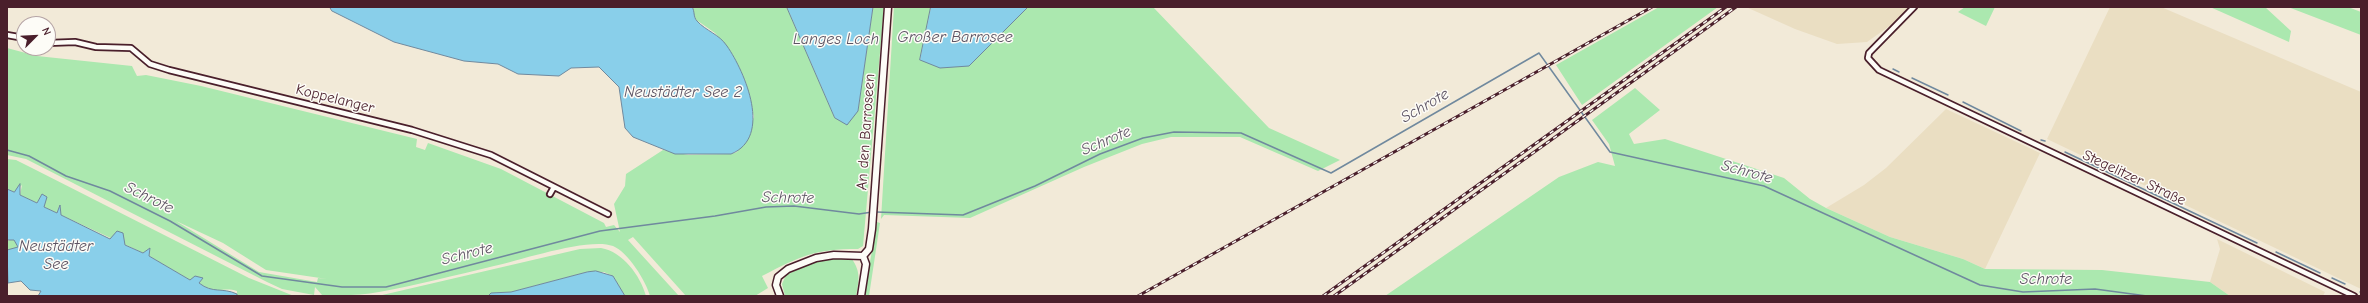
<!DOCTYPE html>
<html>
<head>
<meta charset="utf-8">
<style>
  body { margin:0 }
  #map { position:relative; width:2368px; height:303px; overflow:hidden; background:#f2ead8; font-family:"Comic Neue",sans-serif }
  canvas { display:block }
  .frame { position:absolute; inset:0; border:8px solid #4a1f2b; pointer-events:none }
  .north { position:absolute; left:16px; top:16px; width:40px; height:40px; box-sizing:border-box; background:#fdfcf7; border:1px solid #b5a4a5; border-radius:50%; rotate:66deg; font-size:11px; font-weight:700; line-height:16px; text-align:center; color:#4a1f2b }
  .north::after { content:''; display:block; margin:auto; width:14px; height:18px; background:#4a1f2b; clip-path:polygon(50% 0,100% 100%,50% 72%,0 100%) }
</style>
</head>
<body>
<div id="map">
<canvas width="2368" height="303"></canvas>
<div class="frame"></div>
<div class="north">N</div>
</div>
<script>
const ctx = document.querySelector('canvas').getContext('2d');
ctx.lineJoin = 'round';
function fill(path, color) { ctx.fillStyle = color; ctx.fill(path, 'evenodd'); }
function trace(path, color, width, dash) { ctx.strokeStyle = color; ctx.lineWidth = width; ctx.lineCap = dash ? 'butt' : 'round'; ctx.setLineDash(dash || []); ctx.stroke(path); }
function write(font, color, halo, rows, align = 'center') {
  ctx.font = font + ' "Comic Neue",sans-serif'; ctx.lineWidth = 3; ctx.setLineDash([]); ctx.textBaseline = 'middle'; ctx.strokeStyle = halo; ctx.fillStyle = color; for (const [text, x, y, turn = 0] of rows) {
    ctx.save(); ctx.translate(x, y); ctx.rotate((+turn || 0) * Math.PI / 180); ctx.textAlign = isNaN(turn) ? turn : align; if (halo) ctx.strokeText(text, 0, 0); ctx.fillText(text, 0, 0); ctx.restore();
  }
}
const built = new Path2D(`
  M1746,7H1910L1891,25L1867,42L1837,44L1795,29Z
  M2110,7H2161L2361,92V289L2047,139Z
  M1946,109L2040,153L1985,269L1963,259L1890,237L1826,208L1864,185L1886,168Z
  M2217,239L2325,292L2323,296H2230L2210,282L2220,249Z`);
const green = new Path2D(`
  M692,7H787L835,118L858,111L873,7H884L863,246L858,249C814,249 801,256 762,276L768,288L755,296H686L633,237L628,240L679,296H650C646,281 628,252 613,246C589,237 521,260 494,266C456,275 418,285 379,292C361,296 340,295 322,295L315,287L314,295L282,289L267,282L26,159L7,155V48L37,56L132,66L137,76L146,75L201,86L417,139L416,147L425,150L428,143L501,169L604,223L606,227L614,225L620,232L614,204L625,186L626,174L663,150L688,155L731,154L737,152L754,117L746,83L732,54L715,33L695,19ZM176,221L223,243L266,270L327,279L318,278L317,282L259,272Z
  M894,7H931L920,60L969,66L1028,7H1153L1269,128L1340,160L1318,171L1240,137H1171L1142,144L1084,167L970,218L884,215L881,219Z
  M1659,7H1718L1582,105L1556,65Z
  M1965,7H1995L1986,26L1958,12Z
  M2210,7H2265L2291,31L2289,42Z
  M2288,7H2348L2361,12V35Z
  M1635,88L1660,110L1629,134L1634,144L1665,139L1784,178L1810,199L1826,208L1890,237L1963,259L1985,269L2102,270L2210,282L2230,296H1385L1559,177L1598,162L1615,166L1609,144L1592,120Z
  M7,159L16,160L28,166L249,278L294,296H237V291C222,286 217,296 199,283L203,278L190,280L149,256L150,249L143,253L61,215L60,206L57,213L44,207L42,194L37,203L20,195L22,185L14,192L7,189Z
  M877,222L880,223L869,296H864Z
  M6.5 245a5.5 5.5 0 1 1 11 0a5.5 5.5 0 1 1-11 0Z
  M601,248C623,252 640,275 646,296H625L613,276L604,272H587L511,292L495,293L488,296H378L580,249Z
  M831,259H852C861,272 859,281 856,296H785L782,284L786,275L816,261Z`);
const water = new Path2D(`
  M330,7H692C695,11 693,17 697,21C706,31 719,34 727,46C745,72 773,137 731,154H675L633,137L625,128L619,87L599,67L571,68L559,76L518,74L498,64L464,61L394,42L332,11Z
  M787,7H873L858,111L847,125L835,118Z
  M931,7H1028L969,66L940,68L920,60Z
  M20,184V195L37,203L42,194L47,197L44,207L57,213L60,205L61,215L110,239L117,231L123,233L125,245L143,253L150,248L149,256L190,280L195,276L203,278L199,283C213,294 222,287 237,294V296H38L41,291L30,290L21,281L8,283L7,250L18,247L14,240H7V189L14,192Z
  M596,271L613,276L625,296H488L491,293L511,292L587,272Z`);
const stream = new Path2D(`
  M1893,69L1899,72
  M1912,78L1948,95
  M1963,102L2021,131
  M2041,140L2045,141
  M7,150L29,156L66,176L110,191L170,221L262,276L342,287H386L600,231L715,216L766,207L794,206L859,214L872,212
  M2065,152L2257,243
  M876,212L963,215L1035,186L1100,154L1143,138L1174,132L1241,133L1331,173L1539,53L1610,152L1764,186L1980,285L2023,292L2095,289L2147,296
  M2276,252L2320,273
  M2332,278L2345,284
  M2360,292H2361`);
const minor = new Path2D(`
  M1914,7L1869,53L1868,58L1879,70L2354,296
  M7,35L24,38
  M48,43L75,42L96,47L131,48L150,64L169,70L412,130L491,155L608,214
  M550,194L554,187`);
const tertiary = new Path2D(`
  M863,256L869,249L872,229L888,7
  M780,296L776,285L778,277L788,269L816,258L834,255L863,256
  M861,296L866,264L863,256`);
const rail = new Path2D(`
  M1138,296L1652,7
  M1323,296L1726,7
  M1334,296L1736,7`);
const streetNames = [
  ["Koppelanger",335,99,14],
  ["An den Barroseen",866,132,-86],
  ["Stegelitzer Straße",2134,178,25]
];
const waterNames = [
  ["Großer Barrosee",955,37],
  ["Langes Loch",836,39],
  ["Neustädter See 2",683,92],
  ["Schrote",1425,106,-30],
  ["Schrote",1106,141,-23],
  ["Schrote",1747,172,15],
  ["Schrote",149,198,26],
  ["Schrote",788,198,1],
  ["Neustädter",56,246],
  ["See",56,264],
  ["Schrote",467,254,-14],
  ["Schrote",2046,279]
];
fill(built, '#eadec2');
fill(green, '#abe8af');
fill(water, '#89cfea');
trace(water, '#70899e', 1);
trace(stream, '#70899e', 1.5);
trace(minor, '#4a1f2b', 8);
trace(tertiary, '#4a1f2b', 9);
trace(minor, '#fdfcf7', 4.5);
trace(tertiary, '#fdfcf7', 6);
trace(rail, '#4a1f2b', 3);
trace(rail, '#fdfcf7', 1.5, [4.5]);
write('15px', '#4a1f2b', '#fdfcf7', streetNames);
write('italic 16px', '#5d5464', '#fdfcf7', waterNames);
</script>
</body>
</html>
